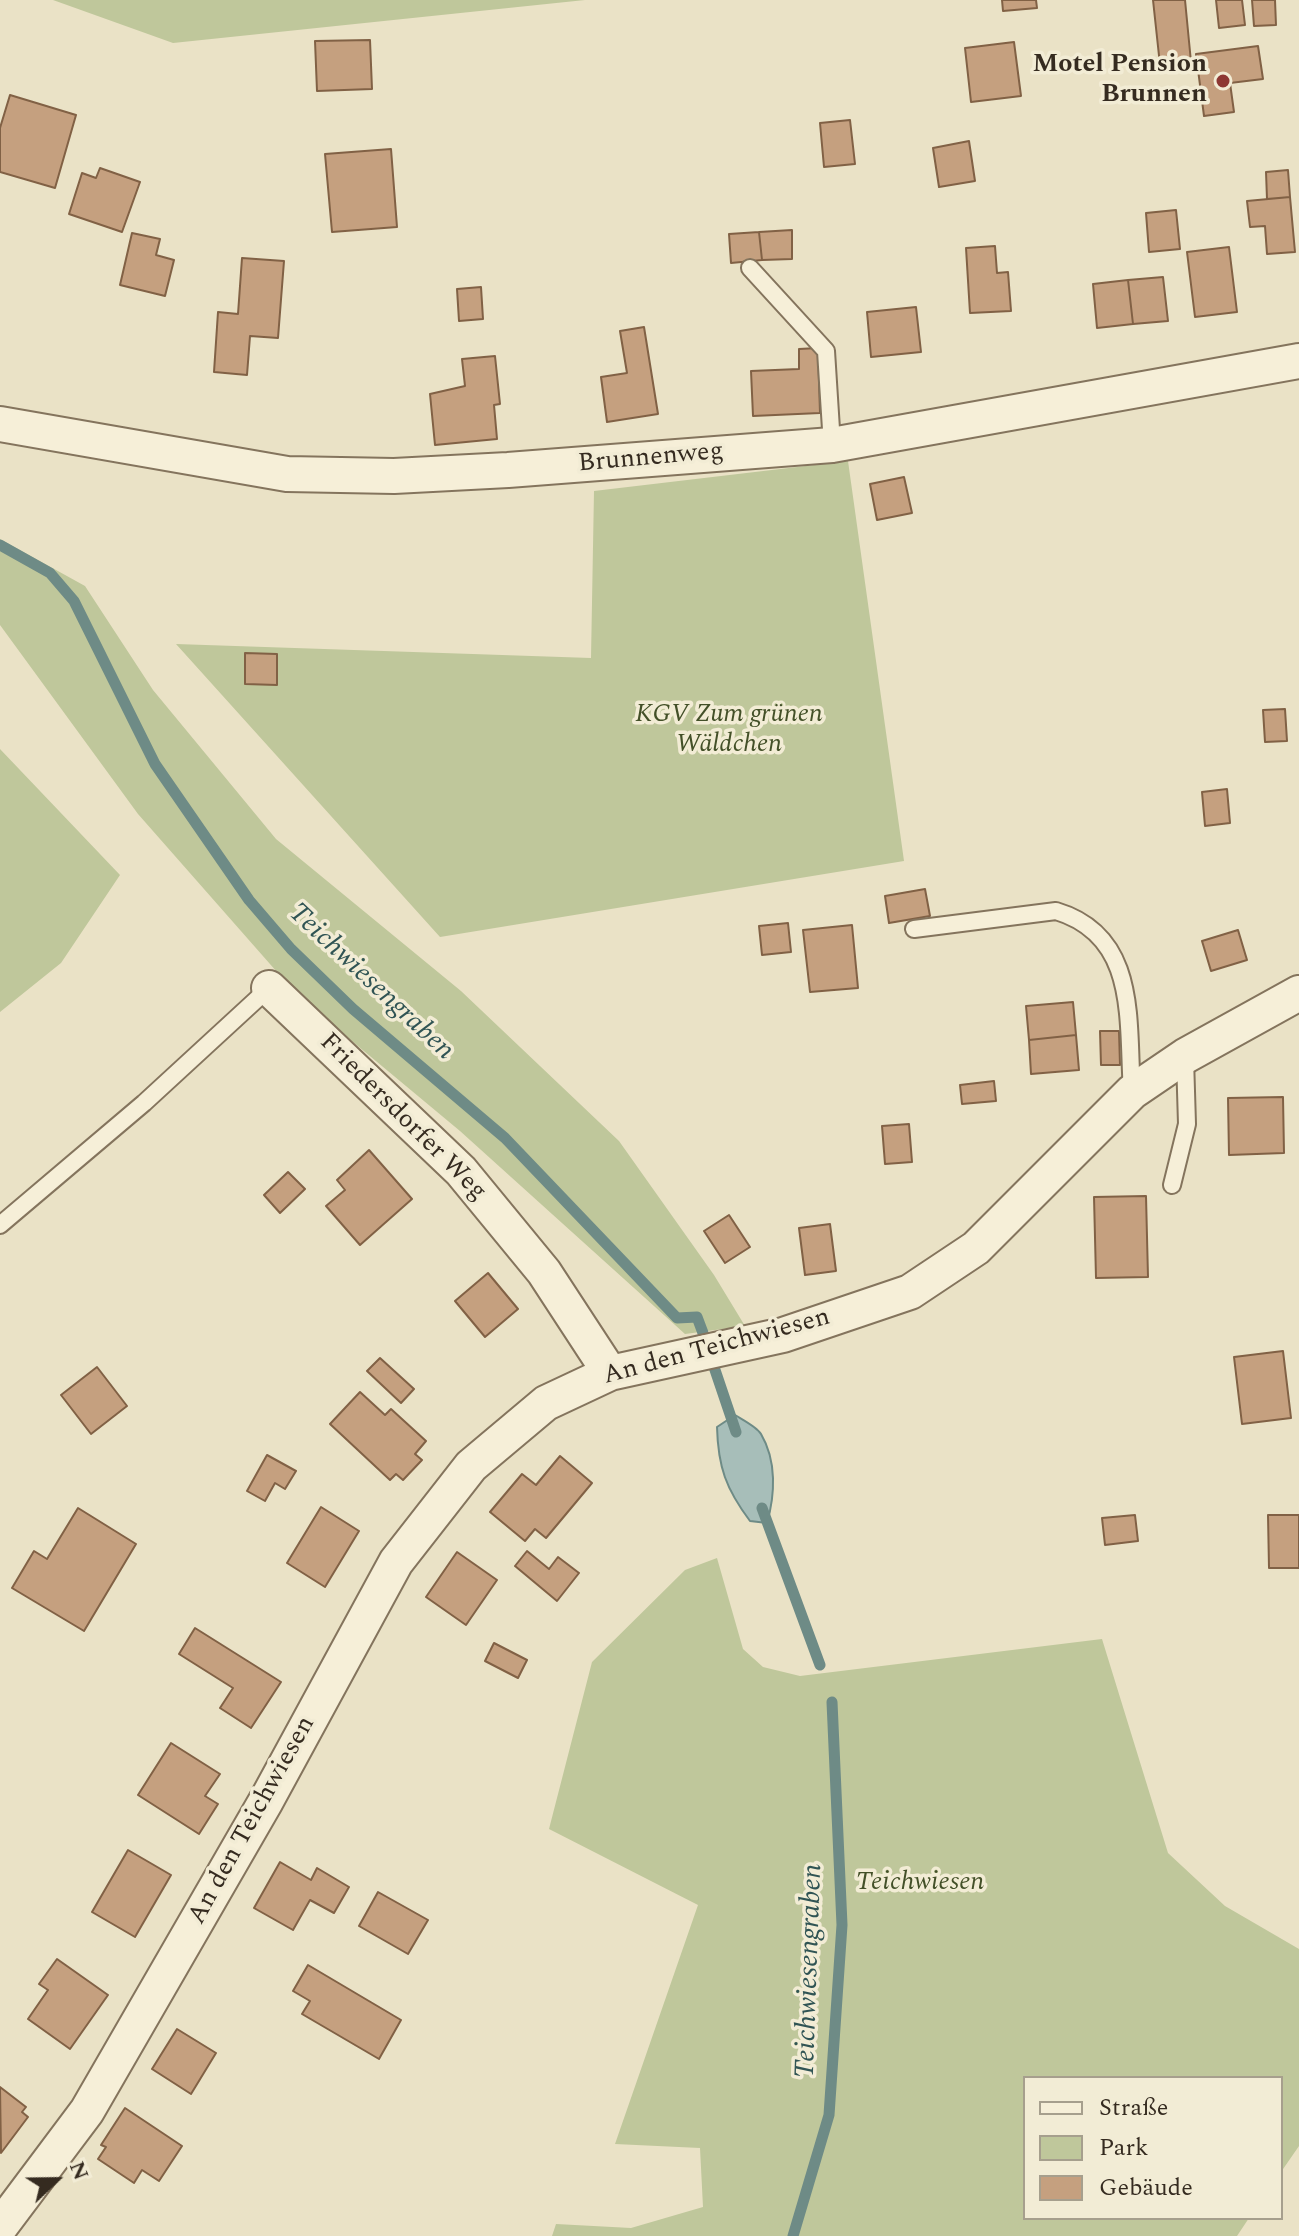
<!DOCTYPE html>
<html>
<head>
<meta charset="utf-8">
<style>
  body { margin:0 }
  #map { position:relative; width:1299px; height:2236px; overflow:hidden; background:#eae2c6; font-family:Spectral,serif }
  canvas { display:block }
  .legend { position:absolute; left:1023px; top:2076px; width:260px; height:144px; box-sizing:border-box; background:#f2ecd5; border:2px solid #a69f8d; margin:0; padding:10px 14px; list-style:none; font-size:24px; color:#352b20 }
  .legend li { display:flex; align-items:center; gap:16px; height:40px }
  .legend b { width:40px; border:2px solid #a69f8d }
  .north { position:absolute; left:16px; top:2140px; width:80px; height:80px; -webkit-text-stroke:6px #f2ecd5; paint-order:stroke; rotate:68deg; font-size:22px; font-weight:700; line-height:32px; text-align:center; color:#352b20 }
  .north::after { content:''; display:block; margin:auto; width:28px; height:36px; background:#352b20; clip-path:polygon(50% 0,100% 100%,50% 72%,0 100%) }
</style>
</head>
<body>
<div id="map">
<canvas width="1299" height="2236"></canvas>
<ul class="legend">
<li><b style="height:10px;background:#f6efd8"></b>Straße</li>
<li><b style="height:22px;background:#bfc79b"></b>Park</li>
<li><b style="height:22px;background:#c5a07f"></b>Gebäude</li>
</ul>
<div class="north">N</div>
</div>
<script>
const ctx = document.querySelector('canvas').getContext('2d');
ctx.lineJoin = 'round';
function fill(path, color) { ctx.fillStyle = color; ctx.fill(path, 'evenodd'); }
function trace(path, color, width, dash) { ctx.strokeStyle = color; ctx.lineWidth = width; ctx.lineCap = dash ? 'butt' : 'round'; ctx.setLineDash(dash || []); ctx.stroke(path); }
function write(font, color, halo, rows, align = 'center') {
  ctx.font = font + ' Spectral,serif'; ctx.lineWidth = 7; ctx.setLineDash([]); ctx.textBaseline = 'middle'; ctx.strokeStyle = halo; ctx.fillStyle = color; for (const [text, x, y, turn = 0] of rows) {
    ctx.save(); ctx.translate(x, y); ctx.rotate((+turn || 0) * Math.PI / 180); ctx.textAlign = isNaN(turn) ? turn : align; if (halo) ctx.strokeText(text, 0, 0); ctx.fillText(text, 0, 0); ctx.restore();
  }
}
const green = new Path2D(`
  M53,0H585L173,43Z
  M848,461L904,861L440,937L176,644L591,658L594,491Z
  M0,539L85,586L153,690L276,839L461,991L619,1141L714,1275L745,1326L685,1334L460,1131L299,997L138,814L0,625Z
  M0,749L120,875L61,963L0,1012Z
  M717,1558L743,1649L763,1667L800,1676L1102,1639L1168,1853L1225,1906L1299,1949V2146L1281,2172V2078H1025V2218H1249L1237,2236H552L556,2224L631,2228L703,2207L700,2148L615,2144L698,1905L549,1829L592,1662L685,1570Z`);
const water = new Path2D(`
  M735,1415C743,1420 757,1427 761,1434C777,1461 775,1495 767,1523L750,1521C726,1489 718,1467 717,1427Z`);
const stream = new Path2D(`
  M0,545L50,573L74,601L155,764L249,900L291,949L353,1009L505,1138L677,1318L697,1317L703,1333
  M712,1361L736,1432
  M762,1508L820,1665
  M793,2236L829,2115L842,1925L832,1702`);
const building = new Path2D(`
  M1002,0H1036L1037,8L1003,11Z
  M1153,0H1185L1191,62L1160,65Z
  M1216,0H1242L1245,25L1219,28Z
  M1252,0H1275L1276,25L1254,26Z
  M370,40L372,89L317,91L315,41Z
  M1014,42L1021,96L971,102L965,48Z
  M1258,46L1263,79L1230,83L1234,112L1204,116L1196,54Z
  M10,95L76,115L55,188L0,172V128Z
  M850,120L855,164L824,167L820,123Z
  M969,141L975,181L939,187L933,148Z
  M391,149L397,227L332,232L325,154Z
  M100,168L140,182L122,232L69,214L82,173L96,178Z
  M1288,170L1290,197L1267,199L1266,172Z
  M1290,197L1295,252L1267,254L1265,226L1250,227L1247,201Z
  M1176,210L1180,249L1149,252L1146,213Z
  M792,230V259L762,260L759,232Z
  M759,232L762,260L731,263L729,234Z
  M132,233L160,239L156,255L174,260L165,296L120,285Z
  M995,246L997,273L1008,272L1011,311L970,313L966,248Z
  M1229,247L1237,312L1195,317L1187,252Z
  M242,258L284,261L278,338L250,336L247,375L214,372L218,312L238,314Z
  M1163,277L1168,321L1133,324L1128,280Z
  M1128,280L1133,324L1097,328L1093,284Z
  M481,287L483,319L459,321L457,289Z
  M916,307L921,352L871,357L867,312Z
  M644,327L658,414L607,422L601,377L627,373L620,331Z
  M818,348L820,413L753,416L751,371L799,369V349Z
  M495,356L500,404L494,405L497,439L435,445L430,394L465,386L462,359Z
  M904,477L912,513L877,520L870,484Z
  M245,653L277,654V685L245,684Z
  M1285,709L1287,741L1265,742L1263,710Z
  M1227,789L1230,823L1205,826L1202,792Z
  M925,889L930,916L889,923L885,896Z
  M788,923L791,952L762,955L759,926Z
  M852,925L858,988L810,992L803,930Z
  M1238,930L1247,960L1211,971L1202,941Z
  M1073,1002L1076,1035L1029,1040L1026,1006Z
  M1100,1031H1119L1120,1065H1101Z
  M1076,1035L1079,1070L1031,1074L1029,1040Z
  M994,1081L996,1101L962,1104L960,1085Z
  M1283,1097L1284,1153L1229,1155L1228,1098Z
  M909,1124L912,1162L885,1164L882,1126Z
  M369,1150L412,1199L360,1245L326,1206L345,1190L337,1180Z
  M288,1172L305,1189L280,1213L264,1195Z
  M1146,1196L1148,1277L1096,1278L1094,1197Z
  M729,1215L750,1247L725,1263L704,1231Z
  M830,1224L836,1271L805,1275L799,1228Z
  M488,1273L518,1309L485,1337L455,1301Z
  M1283,1351L1291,1418L1242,1424L1234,1357Z
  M380,1358L414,1389L401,1403L367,1371Z
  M97,1367L127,1406L91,1434L61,1395Z
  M360,1392L385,1415L391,1409L426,1441L415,1454L422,1460L403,1480L396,1474L390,1480L330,1424Z
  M267,1455L296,1471L285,1489L275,1483L265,1501L247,1491Z
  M560,1456L592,1483L546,1538L535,1529L525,1541L490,1512L522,1474L536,1485Z
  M321,1507L359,1531L325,1587L287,1563Z
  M78,1508L136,1544L84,1631L12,1588L34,1551L47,1559Z
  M1135,1515L1138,1541L1105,1545L1102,1518Z
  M1268,1515H1299V1568H1269Z
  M527,1551L549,1569L558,1557L579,1573L557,1601L515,1566Z
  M457,1552L497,1580L466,1625L426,1597Z
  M195,1628L281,1682L251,1728L220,1708L233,1688L179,1654Z
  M494,1643L527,1660L518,1678L485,1661Z
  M171,1743L220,1774L205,1796L218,1804L199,1834L138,1795Z
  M128,1850L171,1875L135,1937L92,1912Z
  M280,1862L311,1880L317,1868L349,1887L334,1913L310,1900L293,1930L254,1908Z
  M378,1892L428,1920L408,1954L359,1926Z
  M57,1959L108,1995L70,2049L28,2019L48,1990L39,1984Z
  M308,1965L401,2020L379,2059L302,2014L310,2001L293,1991Z
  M177,2029L216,2053L191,2094L152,2069Z
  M0,2087L26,2107L22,2112L28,2117L1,2153Z
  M125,2108L182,2146L159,2181L142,2170L134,2183L98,2159L106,2147L101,2145Z`);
const service = new Path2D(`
  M750,268L826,351L832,445
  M914,929L1056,911C1139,936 1127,1021 1132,1092
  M1172,1185L1187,1124L1185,1058
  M0,1225L144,1103L269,988`);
const minor = new Path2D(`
  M0,424L287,474L394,476L508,470L832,445L1299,361
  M269,988L461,1171L544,1272L610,1373
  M0,2227L87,2111L266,1801L396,1562L471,1466L546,1403L610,1373L783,1335L910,1292L976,1248L1132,1092L1185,1056L1299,993`);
const markers = [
  [1223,81,8,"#8d3833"]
];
const poiNames = [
  ["Motel Pension",1207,66],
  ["Brunnen",1207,96]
];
const streetNames = [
  ["Brunnenweg",651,459,-5],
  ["Friedersdorfer Weg",402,1118,45],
  ["An den Teichwiesen",717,1348,-15],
  ["An den Teichwiesen",253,1821,-61]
];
const parkNames = [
  ["KGV Zum grünen",729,716],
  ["Wäldchen",729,746],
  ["Teichwiesen",920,1884]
];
const waterNames = [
  ["Teichwiesengraben",370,983,43],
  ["Teichwiesengraben",811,1971,-88]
];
fill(green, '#bfc79b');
fill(water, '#a7beb9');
trace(water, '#6e8b86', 2);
trace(stream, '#6e8b86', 11);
fill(building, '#c5a07f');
trace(building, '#816145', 2);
trace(service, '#84745d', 20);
trace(minor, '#84745d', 38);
trace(service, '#f6efd8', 16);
trace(minor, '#f6efd8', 34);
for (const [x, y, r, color] of markers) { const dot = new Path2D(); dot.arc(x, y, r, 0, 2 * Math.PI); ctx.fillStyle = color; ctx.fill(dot); trace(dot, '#f2ecd5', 3); }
write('bold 26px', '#352b20', '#f2ecd5', poiNames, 'right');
write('26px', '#352b20', '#f2ecd5', streetNames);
write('italic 26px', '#435028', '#f2ecd5', parkNames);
write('italic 28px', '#305454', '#f2ecd5', waterNames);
</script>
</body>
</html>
